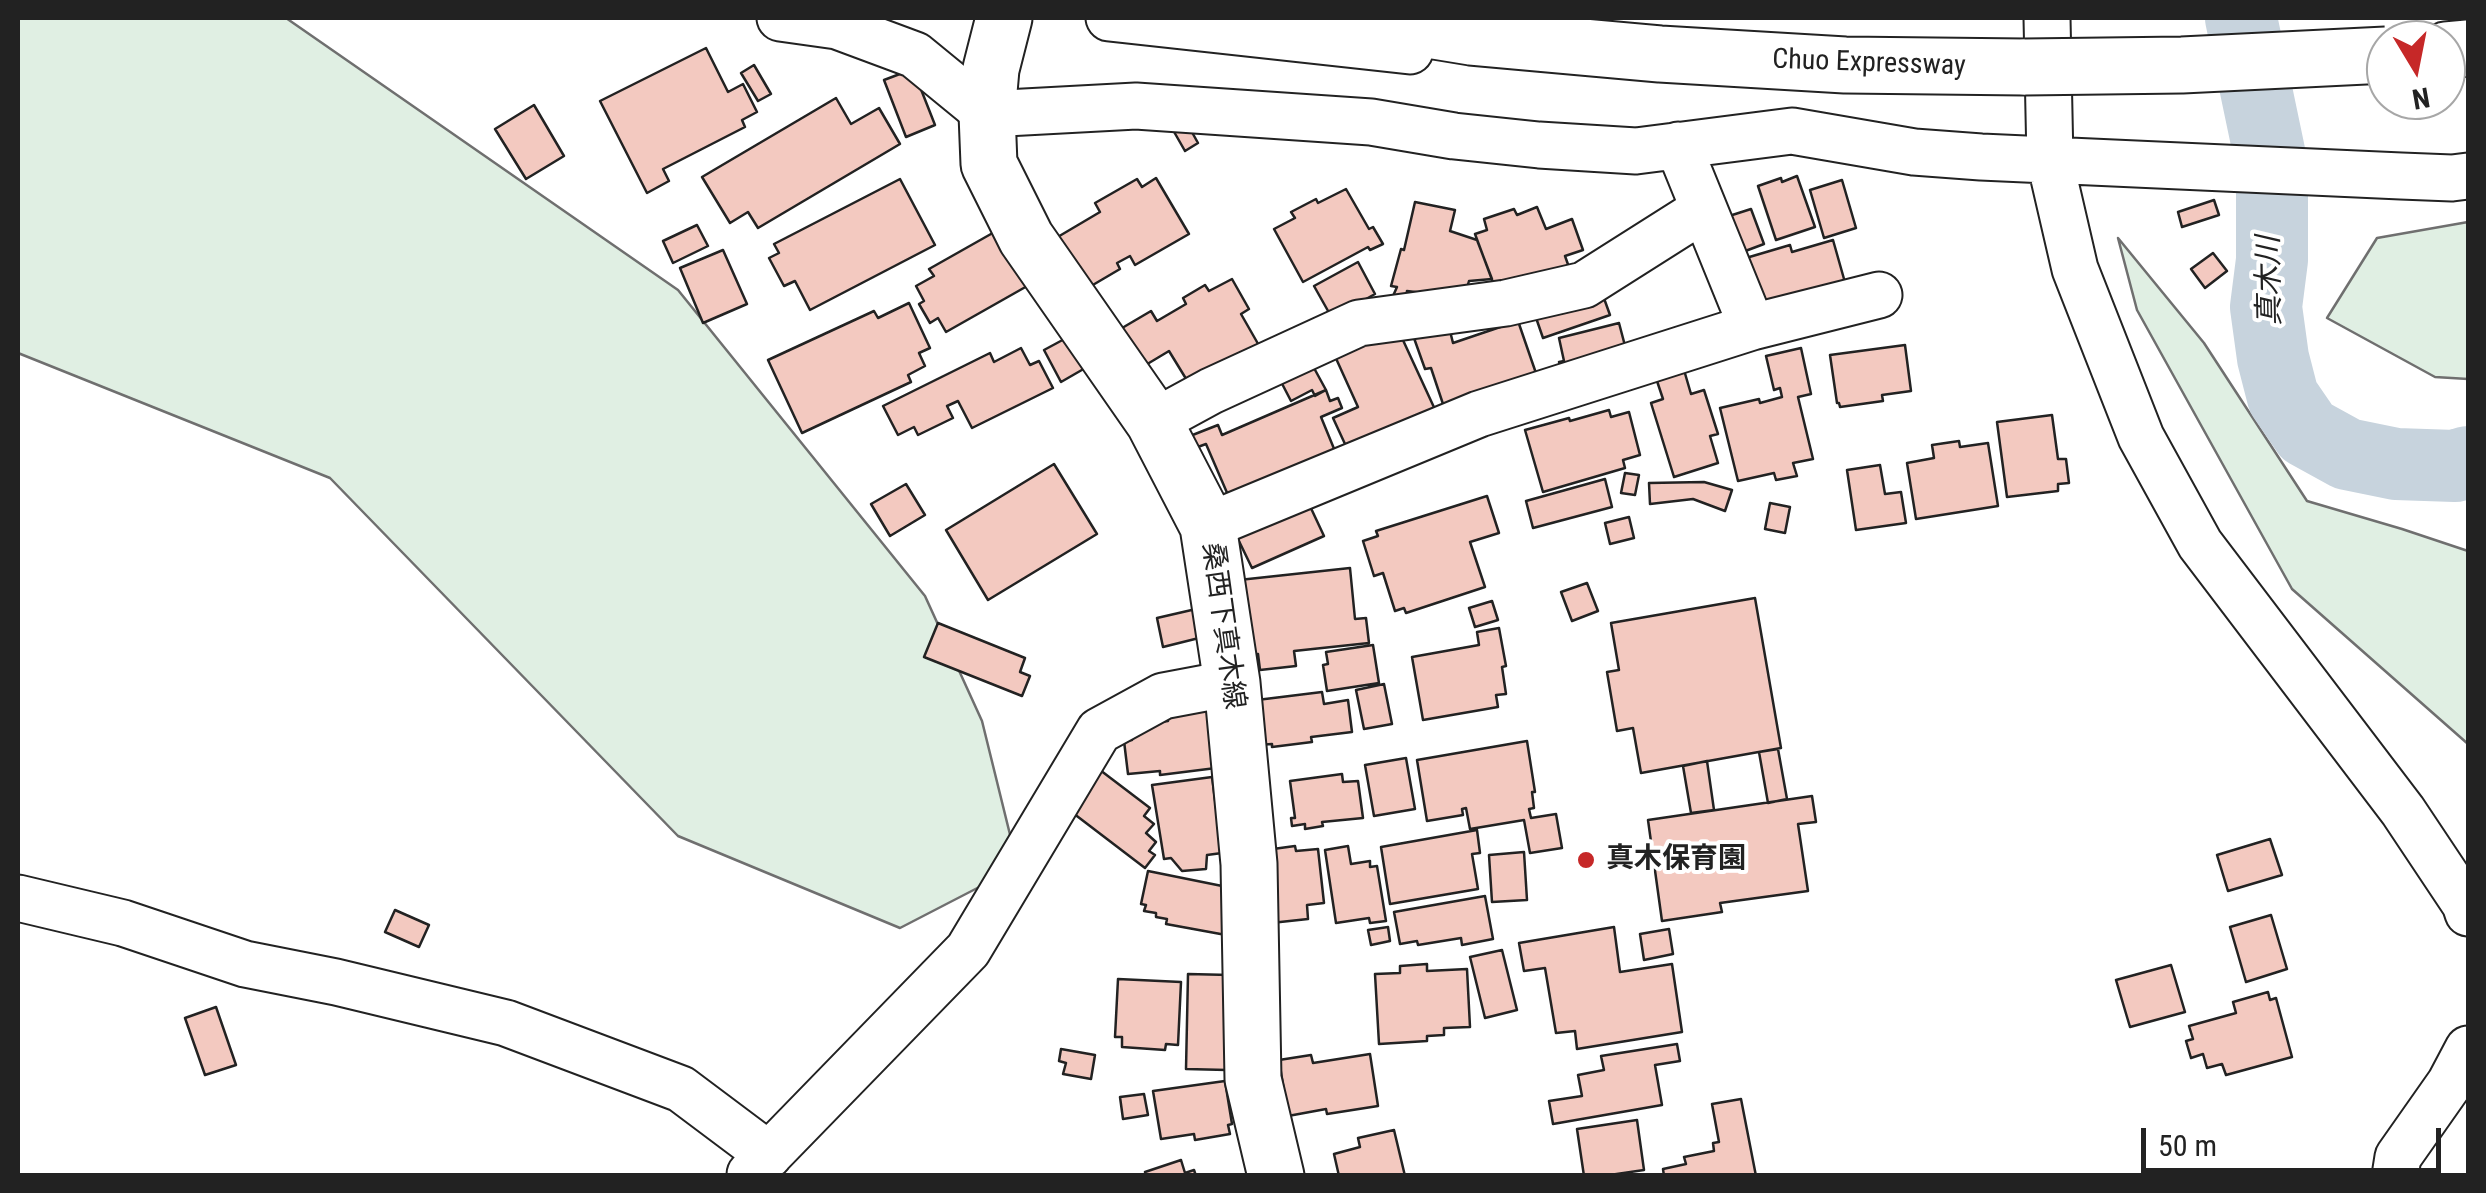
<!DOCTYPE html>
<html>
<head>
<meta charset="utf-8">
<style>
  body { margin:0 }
  #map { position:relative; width:2486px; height:1193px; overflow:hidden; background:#fff; font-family:"Roboto Condensed",sans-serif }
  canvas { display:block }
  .frame { position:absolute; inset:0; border:20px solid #222; pointer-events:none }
  .north { position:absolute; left:2366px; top:20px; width:100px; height:100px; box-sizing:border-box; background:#fff; border:2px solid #a7a7a7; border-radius:50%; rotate:170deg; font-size:28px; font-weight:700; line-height:40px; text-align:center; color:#222 }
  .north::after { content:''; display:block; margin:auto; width:35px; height:45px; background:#c62828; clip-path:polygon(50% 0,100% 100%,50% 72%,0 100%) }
  .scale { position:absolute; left:2141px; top:1128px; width:300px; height:45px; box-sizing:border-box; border:5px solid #222; border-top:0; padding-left:12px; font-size:30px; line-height:35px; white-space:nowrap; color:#222; -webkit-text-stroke:8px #fff; paint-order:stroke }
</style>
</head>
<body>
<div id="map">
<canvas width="2486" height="1193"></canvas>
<div class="frame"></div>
<div class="north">N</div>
<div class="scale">50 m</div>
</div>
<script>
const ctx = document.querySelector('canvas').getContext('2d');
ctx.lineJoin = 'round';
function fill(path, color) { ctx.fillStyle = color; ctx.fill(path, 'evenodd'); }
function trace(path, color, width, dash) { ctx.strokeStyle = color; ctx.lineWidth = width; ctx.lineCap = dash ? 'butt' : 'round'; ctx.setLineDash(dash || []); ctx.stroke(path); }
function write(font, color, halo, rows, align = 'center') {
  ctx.font = font + ' "Roboto Condensed","Noto Sans JP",sans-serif'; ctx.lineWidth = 8; ctx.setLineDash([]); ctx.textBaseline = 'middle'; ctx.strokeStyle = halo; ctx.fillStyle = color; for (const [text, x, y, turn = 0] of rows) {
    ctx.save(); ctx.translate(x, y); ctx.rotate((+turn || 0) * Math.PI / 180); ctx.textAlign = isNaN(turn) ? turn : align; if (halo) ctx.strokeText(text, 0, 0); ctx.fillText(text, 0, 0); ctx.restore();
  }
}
const green = new Path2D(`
  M18,18H286L678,290L925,596L982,721L1018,867L900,928L678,836L330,478L18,353Z
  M2468,222V379L2435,377L2327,318L2377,238Z
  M2118,238L2204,343L2307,501L2402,529L2468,551V744L2292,589L2137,310Z`);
const river = new Path2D(`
  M2241,18L2272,166V260L2266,307L2273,358L2283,397L2307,432L2347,454L2396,464L2455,466L2468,462`);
const building = new Path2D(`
  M706,48L728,92L743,84L757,112L742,120L745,127L663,169L669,181L647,193L600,101Z
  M754,65L771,94L758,101L741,73Z
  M913,69L935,125L906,137L884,80Z
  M836,98L851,124L879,108L900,144L758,228L748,212L730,223L702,177Z
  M534,105L564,156L526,179L495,129Z
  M1183,116L1198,143L1185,151L1169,123Z
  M1797,176L1815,227L1776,240L1758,186L1781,178L1782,182Z
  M1156,178L1189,234L1135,265L1130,256L1117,263L1120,269L1086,289L1056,238L1100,212L1095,203L1137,179L1142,187Z
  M900,179L935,245L810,310L795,281L784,286L769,258L779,253L774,244Z
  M1842,180L1856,228L1824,238L1810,190Z
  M1346,189L1369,229L1373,227L1383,244L1370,250L1368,247L1303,282L1274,229L1295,218L1291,212L1316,199L1318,203Z
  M2214,200L2219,215L2182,227L2178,212Z
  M1415,202L1455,210L1450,231L1477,240L1492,279L1469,281L1464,298L1407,291L1406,299L1393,296L1397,287L1391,286L1401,249L1404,250Z
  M1537,207L1546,229L1572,219L1583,250L1565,256L1570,270L1498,296L1475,234L1487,230L1484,219L1514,209L1517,215Z
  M1751,209L1764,244L1740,253L1726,217Z
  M697,225L708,246L673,263L663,241Z
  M998,230L1029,285L946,332L938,318L930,323L919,304L924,301L916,286L934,276L929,269Z
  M1833,240L1846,286L1762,317L1746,258L1790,245L1792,252Z
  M723,250L747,304L703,323L680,268Z
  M2213,253L2227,271L2205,288L2191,269Z
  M1358,262L1375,294L1332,318L1314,286Z
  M1232,279L1249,309L1241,314L1261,349L1188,382L1169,351L1139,369L1117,331L1151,311L1157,321L1186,304L1183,298L1205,285L1209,291Z
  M1601,290L1610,315L1543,338L1533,309Z
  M909,303L930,348L919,353L925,366L908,375L911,382L802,433L768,360L874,311L878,318Z
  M1518,321L1538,379L1447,416L1431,368L1425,369L1409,324L1448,323L1453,343Z
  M1619,323L1629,361L1562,373L1559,362L1564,361L1559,338Z
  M1396,325L1438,416L1351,457L1333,418L1358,407L1334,354Z
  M1070,336L1087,367L1061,382L1044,350Z
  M1905,345L1911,391L1882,395L1883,401L1840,407L1839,403H1837L1830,355Z
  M1021,348L1030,365L1039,361L1053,388L972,428L958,401L947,406L953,418L918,435L914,427L898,435L883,406L990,353L994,362Z
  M1801,348L1811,394L1798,397L1813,459L1793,463L1797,476L1776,480L1774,473L1738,481L1720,408L1759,399L1760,403L1782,397L1780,388L1774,390L1766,356Z
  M1308,357L1326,390L1315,396L1312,390L1291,401L1277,374Z
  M1684,370L1691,394L1704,390L1718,434L1710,436L1718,463L1674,477L1651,403L1663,399L1656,378Z
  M1326,390L1330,401L1338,398L1342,408L1321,417L1337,456L1231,502L1206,444L1195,448L1190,436L1218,425L1222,435Z
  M1609,410L1611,417L1629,412L1640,455L1623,460L1625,468L1543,492L1525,430L1569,418L1570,421Z
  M2052,415L2058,459H2066L2069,483L2058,484V491L2007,497L1997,422Z
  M1959,441L1960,447L1988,443L1998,506L1916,519L1907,463L1934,458L1932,445Z
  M1054,464L1097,534L988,600L946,530Z
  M1880,465L1885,494L1901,492L1906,523L1856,530L1847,470Z
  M1625,473L1639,475L1635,495L1621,493Z
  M1605,479L1612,507L1533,528L1526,501Z
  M1704,482L1732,490L1725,511L1693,499L1650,504L1649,483Z
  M906,484L925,515L890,536L871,504Z
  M1487,496L1499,533L1470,542L1485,587L1406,613L1404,608L1395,611L1383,573L1374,576L1363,541L1378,536L1376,531Z
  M1770,503L1790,507L1785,533L1765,529Z
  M1309,504L1324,536L1252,568L1237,537Z
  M1629,517L1634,538L1610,544L1605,523Z
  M1350,568L1355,619L1366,618L1369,643L1294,651L1296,666L1260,670L1258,654L1247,656L1239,580Z
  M1587,583L1598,611L1572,621L1561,592Z
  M1755,598L1781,748L1641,773L1633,728L1617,731L1607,672L1619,670L1611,623Z
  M1492,601L1498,620L1475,627L1469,608Z
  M1196,609L1203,637L1163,647L1157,618Z
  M938,623L1025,658L1020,672L1030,676L1022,696L924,657Z
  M1499,628L1506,666L1502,667L1506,694L1496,695L1498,707L1423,720L1412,657L1479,645L1477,632Z
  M1373,645L1379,683L1327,691L1323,665L1328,664L1326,652Z
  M1384,684L1392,724L1364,729L1356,690Z
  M1322,692L1324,704L1348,700L1352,732L1311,737L1312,742L1272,747V744L1258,745L1257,700Z
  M1209,704L1216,768L1160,775V771L1128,774L1124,741L1132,740L1130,726L1168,721L1167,716Z
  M1527,741L1535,792H1532L1534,808L1529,809L1531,818L1556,814L1562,848L1530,853L1524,820L1470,829L1466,808L1462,809L1463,815L1427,821L1417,760Z
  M1778,749L1787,799L1768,803L1759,752Z
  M1406,758L1415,809L1374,816L1365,765Z
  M1707,761L1714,810L1691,813L1683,766Z
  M1100,770L1150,808L1144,816L1154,824L1146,833L1156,842L1149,851L1155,855L1145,868L1069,810Z
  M1342,774L1343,782L1358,781L1363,818L1322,822L1323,826L1305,829V824L1292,826L1291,818H1295L1290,781Z
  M1212,777L1222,853L1207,855L1206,869L1182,871L1171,858L1164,859L1152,785Z
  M1812,796L1816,822L1798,824L1808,891L1720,903L1722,912L1662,921L1648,820Z
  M1477,830L1480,853L1472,854L1478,889L1390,904L1381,847Z
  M2270,839L2282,875L2228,891L2217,855Z
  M1295,846L1296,851L1318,849L1324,903L1307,905L1308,919L1271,923L1273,849Z
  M1348,846L1351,864L1370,861V867L1377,866L1386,921L1370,923L1369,918L1336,923L1325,850Z
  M1524,852L1527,900L1492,902L1489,855Z
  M1148,871L1232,888L1226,935L1166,924L1167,919L1156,917V913L1144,911L1146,905L1141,904Z
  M1485,896L1493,939L1462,945L1461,938L1418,945L1417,941L1400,944L1394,912Z
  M395,910L429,925L419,947L385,932Z
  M2271,915L2287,969L2246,982L2230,927Z
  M1388,927L1390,941L1371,945L1368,930Z
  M1614,927L1620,972L1672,964L1682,1032L1577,1049L1575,1031L1556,1033L1545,968L1524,971L1519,943Z
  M1669,929L1673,954L1644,960L1640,934Z
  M1502,950L1517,1010L1485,1018L1470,957Z
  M1427,964V971L1467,969L1470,1027L1444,1028V1035L1427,1036V1041L1379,1044L1375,974L1400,973V966Z
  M2171,965L2185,1012L2130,1027L2116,980Z
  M1188,974L1230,975L1227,1070L1186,1069Z
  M1118,979L1181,982L1178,1045L1166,1044L1165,1050L1122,1047V1037H1115Z
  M2268,992L2270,1000L2276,998L2292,1057L2226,1075L2222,1064L2207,1068L2203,1054L2191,1058L2186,1041L2193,1039L2189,1026L2236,1013L2233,1002Z
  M216,1007L236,1065L205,1075L185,1018Z
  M1677,1044L1680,1061L1655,1065L1662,1105L1553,1124L1549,1101L1582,1096L1578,1075L1604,1070L1601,1056Z
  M1061,1049L1095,1055L1091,1079L1063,1074L1066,1063L1059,1061Z
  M1370,1054L1378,1106L1327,1114L1326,1109L1288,1116L1279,1060L1311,1055L1313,1063Z
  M1225,1081L1232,1124L1228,1125L1230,1134L1195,1140L1194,1134L1161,1139L1153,1091Z
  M1144,1094L1148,1115L1123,1119L1120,1097Z
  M1741,1099L1756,1176H1664L1663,1169L1686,1164L1684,1157L1714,1151L1713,1143L1719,1142L1712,1104Z
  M1637,1120L1644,1170L1603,1176H1584L1577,1129Z
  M1394,1130L1405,1176H1339L1334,1154L1360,1147L1358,1138Z
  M1181,1160L1185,1173L1194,1170L1196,1176H1146L1145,1172Z`);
const minor = new Path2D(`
  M780,18L837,26L915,55L987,114L1136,106L1371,122L1454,136L1539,145L1636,151L1792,131L1914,152L1981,157L2401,176L2452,178L2468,176
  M1109,18L1410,51
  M2047,18L2050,161L2075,269L2141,437L2200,544L2403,811L2465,904L2468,913
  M1678,145L1752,327
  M1154,422L1211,391L1359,323L1506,303L1584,285L1704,209
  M1208,526L1479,414L1752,327L1879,295
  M18,898L123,923L245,964L336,982L506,1023L681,1089L769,1155
  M750,1174L968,950L1099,731L1163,696L1232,683
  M2395,1176L2398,1157L2450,1083L2468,1049`);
const major = new Path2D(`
  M1004,18L991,69L987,114L989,164L1026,238L1154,422L1208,526L1232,683L1249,864L1253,1079L1276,1176`);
const highway = new Path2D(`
  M1355,18L1471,37L1660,54L1845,65L2025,67
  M2446,50L2468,48`);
const highwayBridge = new Path2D(`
  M2025,67L2182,65L2386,55`);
const markers = [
  [1586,860,10,"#c62828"]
];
const streetNames = [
  ["Chuo Expressway",1869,64,2],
  ["桑西下真木線",1222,626,82]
];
const poiNames = [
  ["真木保育園",1606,860]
];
const waterNames = [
  ["真木川",2271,281,-91]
];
fill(green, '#e0efe3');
trace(green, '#6f6f6f', 2.5);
trace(river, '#c7d3dd', 72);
fill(building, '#f3c9c0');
trace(building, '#222', 2.5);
trace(minor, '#222', 49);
trace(major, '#222', 59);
trace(highway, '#222', 59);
trace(minor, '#fff', 45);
trace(major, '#fff', 55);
trace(highway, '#fff', 55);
trace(highwayBridge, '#222', 59, []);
trace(highwayBridge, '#fff', 55);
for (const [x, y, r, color] of markers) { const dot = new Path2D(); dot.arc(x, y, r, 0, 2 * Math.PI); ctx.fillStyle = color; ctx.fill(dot); trace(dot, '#fff', 4); }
write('28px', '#222', '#fff', streetNames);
write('bold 28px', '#222', '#fff', poiNames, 'left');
write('italic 30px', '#222', '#fff', waterNames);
</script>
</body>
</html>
